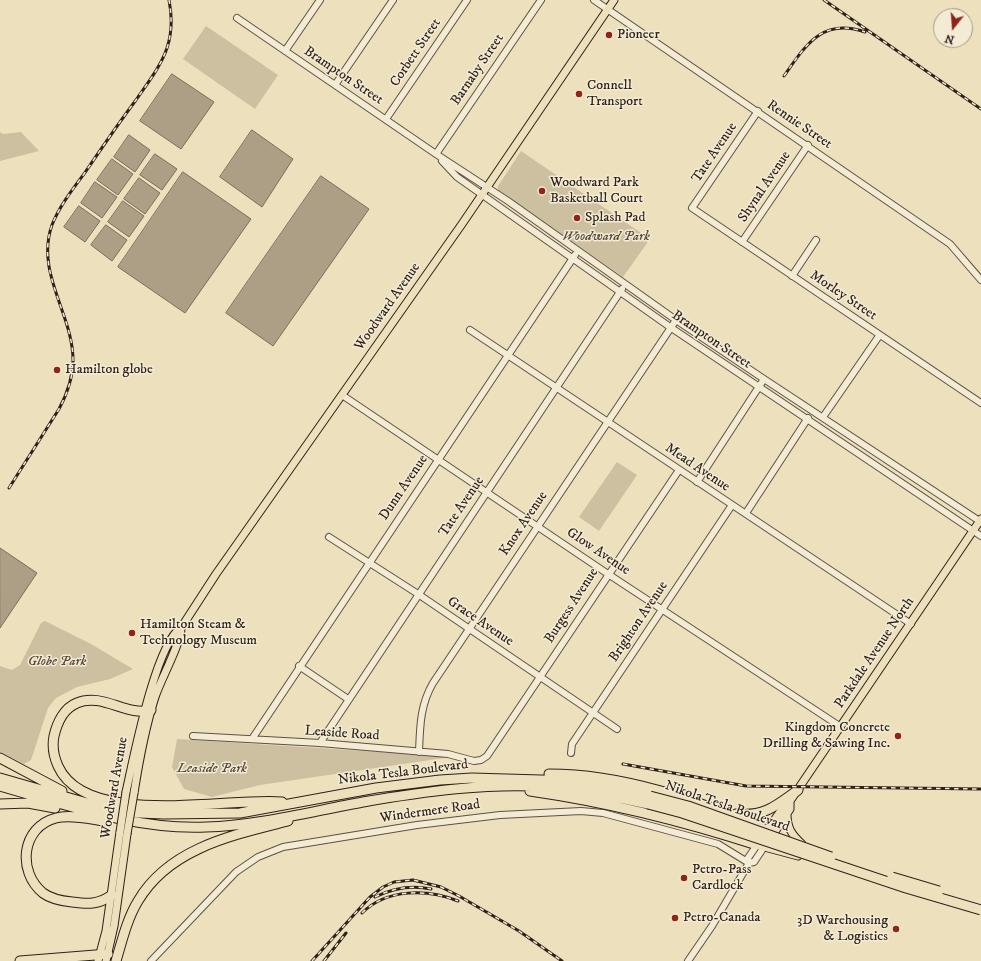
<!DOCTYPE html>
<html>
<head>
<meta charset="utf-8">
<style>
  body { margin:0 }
  #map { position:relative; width:981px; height:961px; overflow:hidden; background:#ede0bd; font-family:"IM FELL DW Pica",serif }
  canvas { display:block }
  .north { position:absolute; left:933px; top:8px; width:40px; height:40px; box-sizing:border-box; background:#f3ebd4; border:1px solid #a49a8a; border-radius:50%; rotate:197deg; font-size:11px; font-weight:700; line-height:16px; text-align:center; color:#2e211a }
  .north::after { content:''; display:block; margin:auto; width:14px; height:18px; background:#8f2418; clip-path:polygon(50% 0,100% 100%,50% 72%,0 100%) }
</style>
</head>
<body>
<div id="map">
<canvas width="981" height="961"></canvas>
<div class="north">N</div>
</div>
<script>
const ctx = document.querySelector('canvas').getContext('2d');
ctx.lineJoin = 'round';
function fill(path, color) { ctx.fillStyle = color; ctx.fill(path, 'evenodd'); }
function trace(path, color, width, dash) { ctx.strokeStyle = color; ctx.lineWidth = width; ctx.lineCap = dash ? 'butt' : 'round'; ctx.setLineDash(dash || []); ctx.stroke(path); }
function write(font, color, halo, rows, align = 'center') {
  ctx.font = font + ' "IM FELL DW Pica",serif'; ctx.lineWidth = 3; ctx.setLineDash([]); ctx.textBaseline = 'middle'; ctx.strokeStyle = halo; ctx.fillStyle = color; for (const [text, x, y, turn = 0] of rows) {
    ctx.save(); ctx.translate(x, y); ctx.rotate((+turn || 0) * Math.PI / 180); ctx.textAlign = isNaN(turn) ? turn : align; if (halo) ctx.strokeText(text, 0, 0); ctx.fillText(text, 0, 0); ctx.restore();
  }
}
const green = new Path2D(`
  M206,26L278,75L255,109L183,59Z
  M0,132L3,134L21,132L39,151L0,161Z
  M521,151L650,239L623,277L498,190V186Z
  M617,462L637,475L599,531L579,517Z
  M45,621L91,644L133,669L110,679L77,687L56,698L48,708L31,760L24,764L0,752V666L12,670L20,665L41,623Z
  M177,739L443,756L444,758L260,785L212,797L184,789L172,767Z`);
const water = new Path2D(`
  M172,74L214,102L181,149L140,121Z
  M252,130L293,159L262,207L220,177Z
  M129,135L150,150L135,172L114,157Z
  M155,154L177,169L162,190L140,175Z
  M112,159L133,174L118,195L97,180Z
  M183,172L251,219L185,313L118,267Z
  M321,176L369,209L273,346L226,313Z
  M139,178L160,193L145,214L124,199Z
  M95,182L117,197L102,218L81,203Z
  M123,201L144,216L129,237L108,222Z
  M79,206L100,221L85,242L64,227Z
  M106,225L127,240L112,261L91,245Z
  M0,548L37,573L0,628Z`);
const minor = new Path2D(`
  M594,0L950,244L981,280
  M237,18L436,154L508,201L676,320L764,379L981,522
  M285,51L320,0
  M335,85L393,0
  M758,111L692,208L981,403
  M386,119L467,0
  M436,154L541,0
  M442,161L457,177L670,327L981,536
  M742,242L808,145
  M792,276L816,240
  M470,330L911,624
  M342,395L608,574L841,727
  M823,417L879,336
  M697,482L764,379
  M746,513L808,418
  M329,537L418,594L617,729
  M299,666L348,699
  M193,736L320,743L448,754L474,761L481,760L487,756L679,470
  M252,739L575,255
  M320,743L622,289
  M419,752C420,727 420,705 433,683L676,320
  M571,753L572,744L732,505
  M749,863L754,862L764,847
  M151,961L236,872L258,857L283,847L417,825L500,815L581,811L603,813L718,844L749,863
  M688,961L712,926L749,863L748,858L757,845`);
const major = new Path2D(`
  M126,792C133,761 156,642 181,628L216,574L462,224L614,0
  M134,793C139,761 145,728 155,697C161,679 181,643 181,628
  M787,814C787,828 792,835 802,844
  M764,835L784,806L790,801L981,519
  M770,839L790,809V801
  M757,845L798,856
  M98,961L106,931L120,832
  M106,961L114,926L127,834`);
const highway = new Path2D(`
  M151,710C127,717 102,692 77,703C64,708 57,723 54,736C52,746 54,757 58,766C86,829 228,797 282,802
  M0,758L62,791
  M549,774C623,774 697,800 764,829
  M0,778L101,807L139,813L164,814L240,813L376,788L440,780L472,778L575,781L650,796
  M0,786C67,805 135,830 206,827C256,826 313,811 363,802C421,792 491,782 550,787C583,790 615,797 648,804
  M530,791C607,802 683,821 757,845
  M0,804L28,803L55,808
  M736,814C764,817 776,806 798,790
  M104,821C90,819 70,814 56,818C21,827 17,872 43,893C51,899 62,901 72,902C88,904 98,905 112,895
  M20,961L108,954
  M116,961C122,941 127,919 138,901C169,848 233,835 288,821`);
const rail = new Path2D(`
  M824,0L981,109
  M784,76C805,46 822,17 865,32
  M9,488L59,409C67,394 73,378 73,360C73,314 35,273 52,225C59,207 72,190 84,174C101,149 118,124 136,100C147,84 161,66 167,48C172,33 172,15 169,0
  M623,764L746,786L981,789
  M375,897C393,888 412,885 431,889
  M362,913C387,888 428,889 458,901
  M312,961L370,897L383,887L394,882L413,880L441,887L459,896L519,931L562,961
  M324,961L346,933`);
const majorBridge = new Path2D(`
  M120,832L126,792
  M127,834L134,793`);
const highwayBridge = new Path2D(`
  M650,796L688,806L831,857
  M648,804L682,813L906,888L981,910
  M892,877L939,891`);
const markers = [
  [609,35,4,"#8f2418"],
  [579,94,4,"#8f2418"],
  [542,191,4,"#8f2418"],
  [577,218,4,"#8f2418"],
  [57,370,4,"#8f2418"],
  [132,633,4,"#8f2418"],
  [898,736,4,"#8f2418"],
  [684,878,4,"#8f2418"],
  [675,918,4,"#8f2418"],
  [896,929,4,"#8f2418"]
];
const poiNames = [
  ["Pioneer",617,35],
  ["Connell",587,86],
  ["Transport",587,102],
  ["Woodward Park",550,183],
  ["Basketball Court",550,199],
  ["Splash Pad",585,218],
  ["Hamilton globe",65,370],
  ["Hamilton Steam &",140,625],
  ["Technology Museum",140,641],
  ["Kingdom Concrete",890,728,"right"],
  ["Drilling & Sawing Inc.",890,744,"right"],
  ["Petro-Pass",692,870],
  ["Cardlock",692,886],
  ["Petro-Canada",683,918],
  ["3D Warehousing",888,921,"right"],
  ["& Logistics",888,937,"right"]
];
const streetNames = [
  ["Corbett Street",416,53,-56],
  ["Barnaby Street",478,70,-56],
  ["Brampton Street",343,76,34],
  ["Rennie Street",799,125,34],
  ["Tate Avenue",715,153,-56],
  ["Shynal Avenue",765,187,-56],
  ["Morley Street",843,296,34],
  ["Woodward Avenue",388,307,-55],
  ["Brampton Street",711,340,34],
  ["Mead Avenue",697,468,34],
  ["Dunn Avenue",404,488,-56],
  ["Tate Avenue",462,507,-56],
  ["Knox Avenue",524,524,-56],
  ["Glow Avenue",598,552,34],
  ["Burgess Avenue",572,606,-57],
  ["Grace Avenue",480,622,34],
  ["Brighton Avenue",639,622,-56],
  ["Parkdale Avenue North",875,653,-56],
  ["Leaside Road",342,734,4],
  ["Nikola Tesla Boulevard",403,773,-7],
  ["Woodward Avenue",115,788,-80],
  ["Nikola Tesla Boulevard",727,807,19],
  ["Windermere Road",430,812,-8]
];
const parkNames = [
  ["Woodward Park",606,237],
  ["Globe Park",57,662],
  ["Leaside Park",212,769]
];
fill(green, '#cdc0a1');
fill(water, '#ac9f86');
trace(water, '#7a6d5b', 1);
trace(minor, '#5e5143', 8);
trace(major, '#2e211a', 9);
trace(highway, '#2e211a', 11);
trace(minor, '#f3ebd4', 6);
trace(major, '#ede0bd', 7);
trace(highway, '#ede0bd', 9);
trace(rail, '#2e211a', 3);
trace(rail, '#f3ebd4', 1.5, [4.5]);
trace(majorBridge, '#2e211a', 9, []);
trace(highwayBridge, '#2e211a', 11, []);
trace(majorBridge, '#ede0bd', 7);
trace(highwayBridge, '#ede0bd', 9);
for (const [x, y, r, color] of markers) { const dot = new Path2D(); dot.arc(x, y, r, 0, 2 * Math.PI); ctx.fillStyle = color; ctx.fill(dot); trace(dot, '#f3ebd4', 1.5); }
write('14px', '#2e211a', '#f3ebd4', poiNames, 'left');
write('14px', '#2e211a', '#f3ebd4', streetNames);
write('italic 14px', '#56493c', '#f3ebd4', parkNames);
</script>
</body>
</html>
